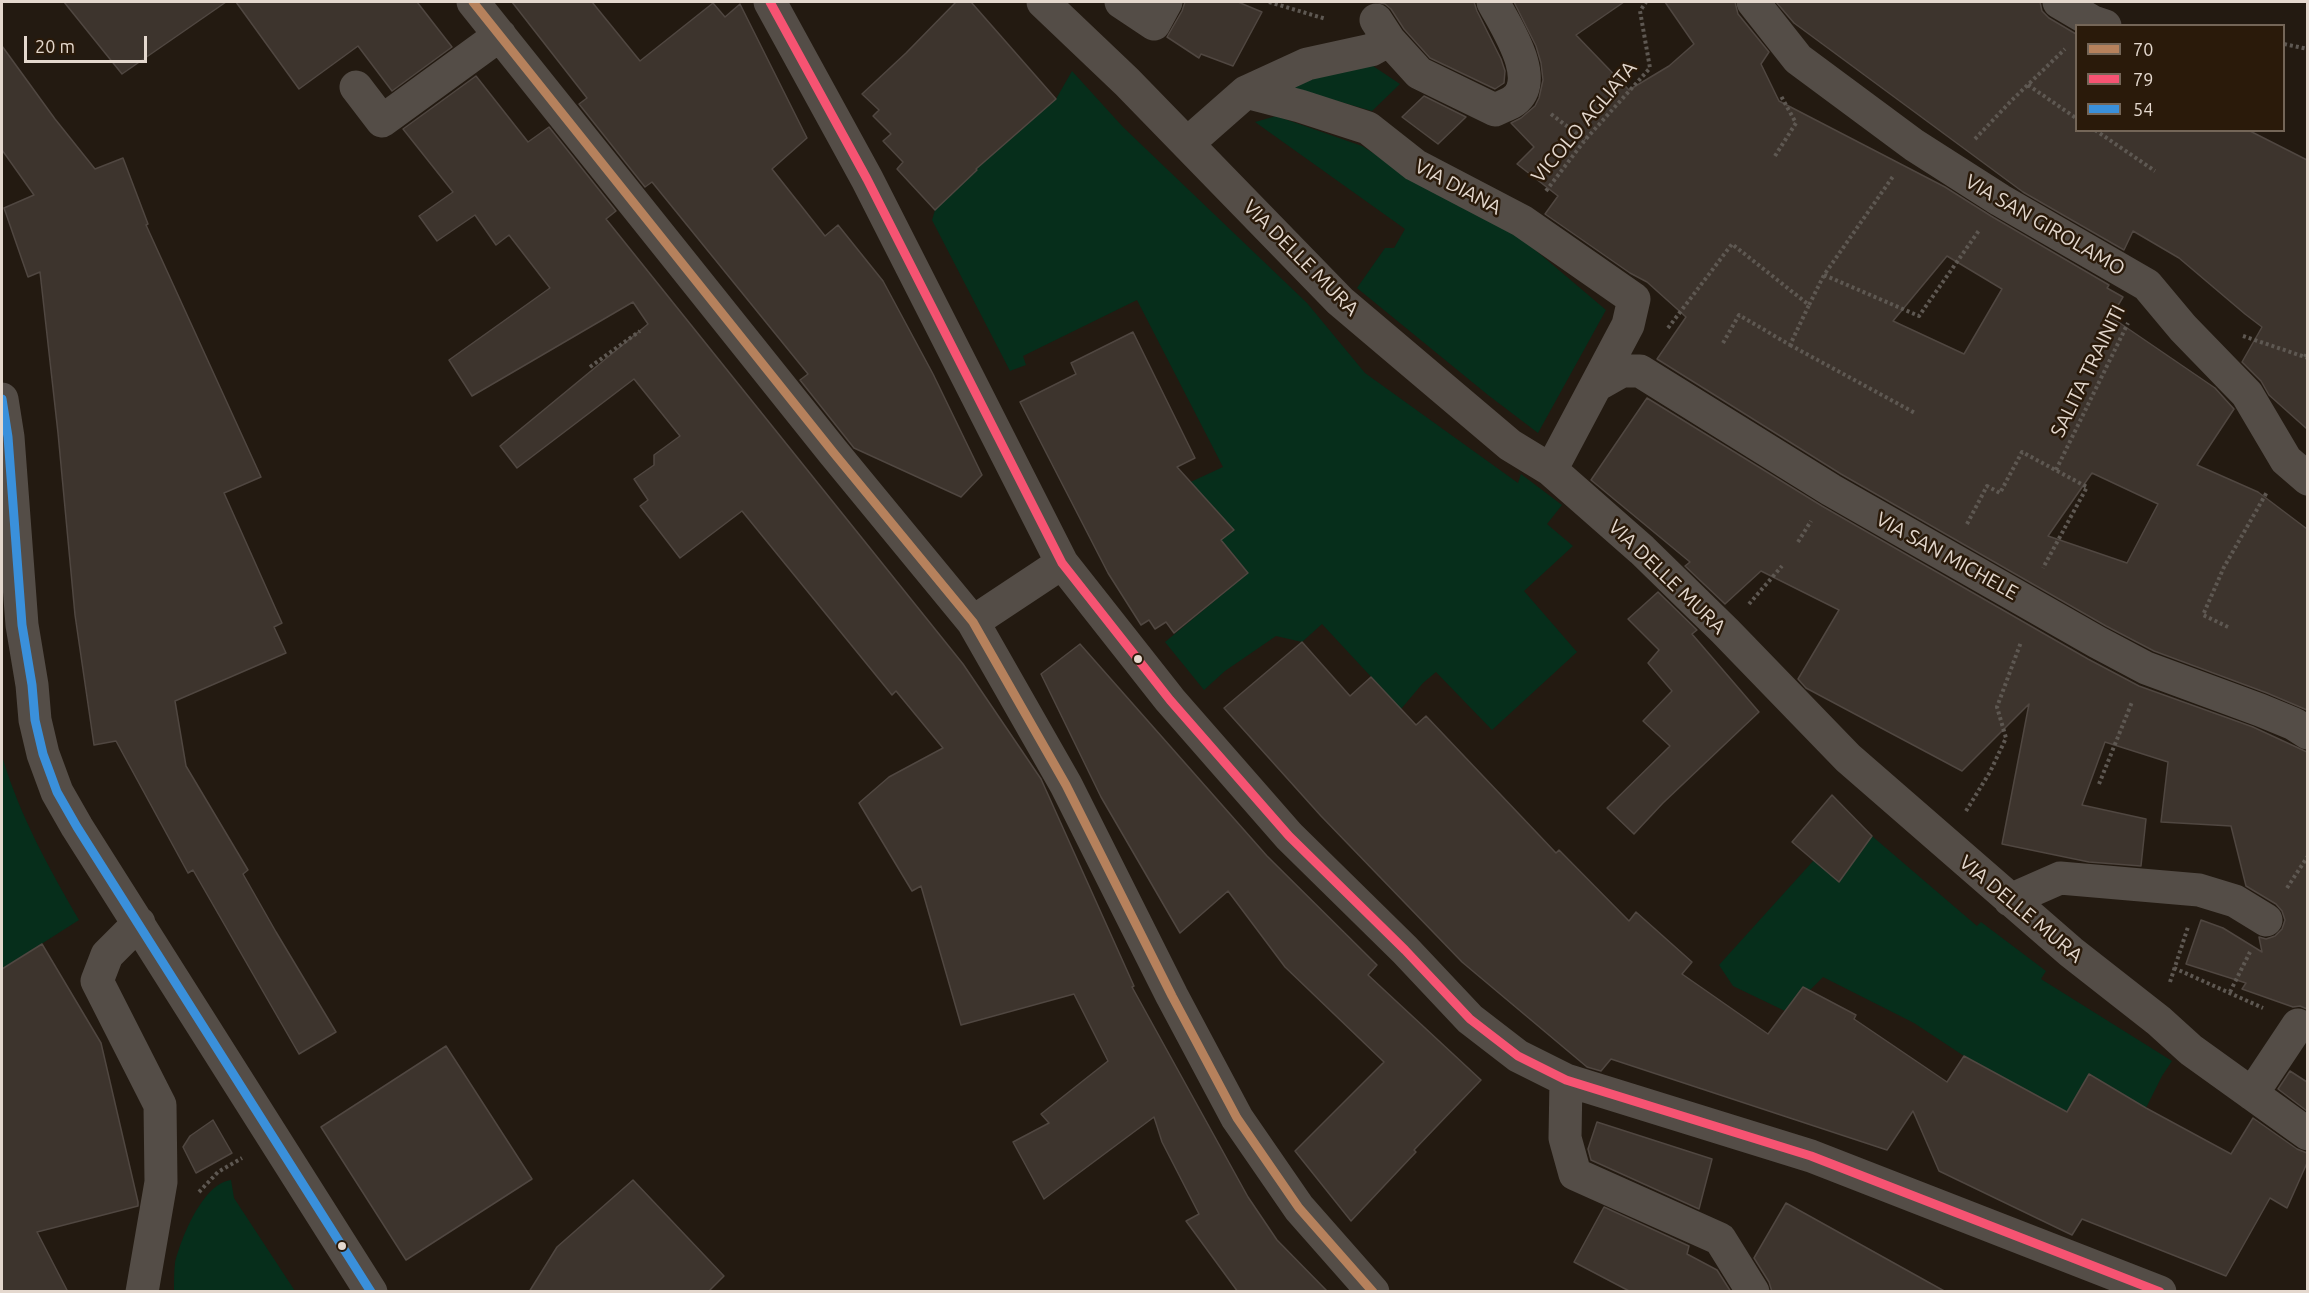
<!DOCTYPE html>
<html>
<head>
<meta charset="utf-8">
<style>
  body { margin:0 }
  #map { position:relative; width:2309px; height:1293px; overflow:hidden; background:#231a11; font-family:Ubuntu,sans-serif }
  canvas { display:block }
  .frame { position:absolute; inset:0; border:3px solid #e4d8ce; pointer-events:none }
  .legend { position:absolute; left:2075px; top:24px; width:210px; height:108px; box-sizing:border-box; background:#2a1a0a; border:2px solid #746658; margin:0; padding:8px 10px; list-style:none; font-size:18px; color:#e4d8ce }
  .legend li { display:flex; align-items:center; gap:12px; height:30px }
  .legend b { width:30px; border:2px solid #746658 }
  .scale { position:absolute; left:24px; top:36px; width:123px; height:27px; box-sizing:border-box; border:3px solid #e4d8ce; border-top:0; padding-left:8px; font-size:18px; line-height:21px; white-space:nowrap; color:#e4d8ce; -webkit-text-stroke:4px #2a1a0a; paint-order:stroke }
</style>
</head>
<body>
<div id="map">
<canvas width="2309" height="1293"></canvas>
<div class="frame"></div>
<ul class="legend">
<li><b style="height:8px;background:#b6815c"></b>70</li>
<li><b style="height:8px;background:#f65372"></b>79</li>
<li><b style="height:8px;background:#3a90db"></b>54</li>
</ul>
<div class="scale">20 m</div>
</div>
<script>
const ctx = document.querySelector('canvas').getContext('2d');
ctx.lineJoin = 'round';
function fill(path, color) { ctx.fillStyle = color; ctx.fill(path, 'evenodd'); }
function trace(path, color, width, dash) { ctx.strokeStyle = color; ctx.lineWidth = width; ctx.lineCap = dash ? 'butt' : 'round'; ctx.setLineDash(dash || []); ctx.stroke(path); }
function write(font, color, halo, rows, align = 'center') {
  ctx.font = font + ' Ubuntu,sans-serif'; ctx.lineWidth = 5; ctx.setLineDash([]); ctx.textBaseline = 'middle'; ctx.strokeStyle = halo; ctx.fillStyle = color; for (const [text, x, y, turn = 0] of rows) {
    ctx.save(); ctx.translate(x, y); ctx.rotate((+turn || 0) * Math.PI / 180); ctx.textAlign = isNaN(turn) ? turn : align; if (halo) ctx.strokeText(text, 0, 0); ctx.fillText(text, 0, 0); ctx.restore();
  }
}
const green = new Path2D(`
  M1373,66L1400,84L1372,111L1288,87L1344,68Z
  M1072,71L1123,127L1307,303L1365,373L1518,483L1521,474L1562,505L1547,524L1573,546L1524,591L1577,652L1492,730L1436,672L1423,683L1401,709L1322,624L1302,642L1276,636L1225,671L1204,690L1165,642L1248,573L1221,540L1234,530L1182,486L1223,467L1137,300L1023,356L1026,365L1010,371L932,220L935,210L977,170L963,154L1056,99Z
  M1276,116L1362,146L1396,167L1501,221L1606,310L1538,433L1488,395L1357,288L1385,248H1394L1405,229L1255,122Z
  M3,759C20,816 49,868 79,920L2,969Z
  M1872,836L1977,926L1981,922L2046,971L2041,979L2172,1061L2162,1076L2146,1108L2090,1074L2067,1112L1964,1056L1914,1023L1823,977L1810,990L1803,987L1785,1011L1733,986L1719,965L1814,860L1839,881Z
  M231,1180L234,1198L295,1291H174C174,1282 174,1272 175,1263C181,1238 203,1183 231,1180Z`);
const building = new Path2D(`
  M64,2H226L122,74Z
  M236,2H417L452,47L392,91L358,46L299,89Z
  M512,2H592L640,61L713,3L725,17L740,4L807,138L772,169L825,236L838,225L883,281L933,374L982,475L961,497L854,448L800,380L808,374L652,182L645,187L579,104L587,98Z
  M956,2H971L1056,99L976,169L977,170L935,210L897,169L903,162L883,141L891,134L873,116L879,110L862,94L906,53Z
  M1185,2H1238L1262,12L1233,66L1201,54L1199,58L1167,37L1182,11Z
  M1376,2H1474L1477,11L1501,59L1505,71L1504,83L1495,89L1430,58L1404,29L1391,9L1385,4Z
  M1514,2H1624L1576,35L1629,90L1669,66L1694,44L1665,2H1735L1738,14L1769,52L1761,64L1779,101L1945,187L1991,216L2109,285L2107,288L2123,297L2111,317L2215,388L2234,409L2197,465L2258,492L2307,529V710L2267,693L2154,651L2106,626L1841,474L1657,359L1686,317L1647,282L1630,273L1545,214L1558,196L1517,164L1534,147L1511,123L1521,118L1535,106L1539,98L1543,80L1541,63L1536,46ZM1947,256L2002,289L1964,354L1893,321ZM2092,473L2158,504L2127,563L2048,536Z
  M1776,2H2040L2042,11L2049,18L2076,34V130H2248L2307,160V429L2269,395L2261,381L2242,362L2262,327L2245,314L2179,258L2133,231L2124,250L2023,192L1794,23Z
  M2,46L55,119L95,169L123,158L148,224L146,225L261,477L224,493L282,623L274,627L286,653L175,701L186,766L248,870L243,874L276,932L336,1032L299,1054L193,870L188,873L116,741L94,745L75,615L58,433L40,272L28,277L4,208L34,195L2,150Z
  M476,76L528,142L549,127L616,211L606,219L963,664L1041,779L1134,986L1132,987L1248,1197L1277,1240L1328,1292H1238L1186,1221L1199,1214L1162,1142L1154,1117L1044,1199L1013,1142L1049,1123L1041,1114L1108,1061L1074,994L961,1025L921,886L912,891L859,803L889,777L943,748L896,691L892,695L742,511L680,558L640,506L648,500L634,479L654,465V455L680,436L634,379L517,468L500,446L648,324L633,302L472,396L449,360L550,288L509,235L496,245L475,215L437,241L419,216L453,192L403,129Z
  M1424,96L1466,117L1438,144L1402,117Z
  M1133,332L1195,458L1177,467L1234,530L1221,540L1248,573L1174,633L1166,622L1155,629L1149,620L1141,625L1108,573L1020,402L1076,374L1071,363Z
  M1647,398L1822,506L2088,659L2139,686L2253,727L2307,752V1009L2300,1006L2293,1007L2242,989L2246,983L2186,964L2201,920L2223,928L2262,952L2259,937L2266,939L2275,936L2282,929L2285,920L2282,911L2276,904L2246,886L2231,826L2161,822L2168,762L2105,742L2082,805L2146,819L2141,866L2089,862L2002,844L2029,704L1962,771L1806,688L1798,679L1839,610L1761,571L1725,604L1685,566L1690,562L1591,480Z
  M1658,592L1697,630L1692,634L1759,712L1663,803L1634,834L1607,808L1670,746L1643,721L1672,691L1648,663L1659,650L1628,619Z
  M1302,642L1350,696L1371,677L1416,725L1426,716L1556,853L1559,850L1629,921L1636,912L1692,962L1682,974L1768,1034L1803,987L1856,1015L1854,1019L1947,1082L1964,1056L2067,1112L2089,1074L2146,1108L2231,1154L2253,1118L2297,1149L2307,1153V1163L2287,1208L2270,1198L2226,1276L2082,1219L2072,1235L1939,1171L1913,1111L1887,1150L1611,1059L1601,1071L1587,1067L1462,962L1321,816L1224,708Z
  M1080,644L1267,856L1377,965L1368,975L1481,1080L1414,1150L1416,1152L1351,1221L1295,1151L1384,1062L1285,967L1228,891L1180,933L1101,797L1041,674Z
  M1832,795L1872,836L1839,882L1792,842Z
  M42,944L101,1043L138,1202V1206L37,1232L68,1292H2V969Z
  M446,1046L532,1179L406,1260L321,1127Z
  M2290,1071L2307,1082V1111L2278,1089Z
  M213,1120L232,1153L196,1173L183,1147L190,1136Z
  M1597,1122L1712,1159L1699,1209L1591,1160L1588,1149Z
  M633,1180L724,1276L708,1292H529L557,1247Z
  M1786,1203L1946,1292H1772L1769,1282L1754,1258Z
  M1604,1207L1689,1246L1687,1254L1717,1270L1731,1292H1631L1574,1262Z`);
const path = new Path2D(`
  M1269,2L1326,19
  M2284,44L2308,49
  M2028,85L2076,118
  M1551,114L1585,140
  M2095,130L2155,171
  M1975,139L2012,100L2065,49
  M1775,156L1796,123L1781,96
  M1546,191L1585,140L1650,68L1640,11L1646,2
  M1824,275L1919,316L1980,229
  M1668,328L1732,244L1809,305L1824,275L1894,175
  M2243,336L2308,358
  M1723,343L1739,315L1790,345L1809,305
  M1790,345L1915,413
  M2305,357L2308,351
  M590,367L640,331
  M2056,470L2128,323
  M1967,524L1987,486L2000,493L2022,452L2087,487L2043,568
  M1798,542L1811,521
  M1749,604L1782,566
  M2228,627L2203,615L2224,567L2267,492
  M2099,784L2132,702
  M1966,811L1990,772L2006,738L1997,707L2021,642
  M2287,888L2308,856
  M2174,968L2263,1008
  M2170,982L2188,927
  M2230,992L2250,952
  M199,1192L218,1172L242,1158`);
const minor = new Path2D(`
  M473,2L833,452L973,622L1066,785L1172,996L1237,1118L1299,1208L1373,1292
  M770,2L867,179L1062,563L1170,700L1289,836L1405,950L1470,1019L1518,1056L1566,1080L1811,1156L2160,1292
  M1043,2L1127,82L1340,301L1510,445L1551,470L1642,550L1725,631L1848,758L2071,952L2159,1021L2191,1050L2308,1134
  M1121,2L1154,24L1166,2
  M1753,2L1798,59L1914,145L2000,200L2147,285L2183,328L2247,394L2286,460L2308,479
  M2059,2L2093,22L2105,26
  M1376,20L1389,40L1419,73L1495,110C1501,107 1507,105 1512,102C1544,82 1505,25 1493,2
  M356,87L382,121L500,35
  M1246,92L1307,64L1371,50L1389,40
  M1188,143L1246,92L1300,106L1368,128L1415,165L1522,221L1634,299L1628,325L1551,470
  M1599,384L1622,371H1640L1831,490L2097,642L2146,668L2260,710L2294,724L2308,733
  M2,399L8,437L22,625L32,685L35,720L43,754L57,792L77,827L371,1292
  M973,622L1062,563
  M2010,900L2060,878L2199,890L2235,901L2266,920
  M139,923L107,955L97,981L160,1105L161,1182L142,1292
  M1566,1080L1565,1138L1575,1174L1720,1239L1753,1292
  M2252,1094L2298,1025`);
const bus1 = new Path2D(`
  M473,2L833,452L973,622L1066,785L1172,996L1237,1118L1299,1208L1373,1292`);
const bus2 = new Path2D(`
  M770,2L867,179L1062,563L1170,700L1289,836L1405,950L1470,1019L1518,1056L1566,1080L1811,1156L2160,1292`);
const bus3 = new Path2D(`
  M2,399L8,437L22,625L32,685L35,720L43,754L57,792L77,827L371,1292`);
const markers = [
  [1138,659,5,"#e4d8ce"],
  [342,1246,5,"#e4d8ce"]
];
const streetNames = [
  ["VICOLO AGLIATA",1584,122,-50],
  ["VIA DIANA",1458,187,28],
  ["VIA SAN GIROLAMO",2045,225,30],
  ["VIA DELLE MURA",1301,258,45],
  ["SALITA TRAINITI",2088,371,-64],
  ["VIA SAN MICHELE",1947,556,29],
  ["VIA DELLE MURA",1667,577,44],
  ["VIA DELLE MURA",2021,909,40]
];
fill(green, '#062e1b');
fill(building, '#3d342d');
trace(building, '#504741', 1.5);
trace(path, '#5e5852', 4, [3, 3]);
trace(minor, '#544d47', 33);
trace(bus1, '#b6815c', 9);
trace(bus2, '#f65372', 9);
trace(bus3, '#3a90db', 9);
for (const [x, y, r, color] of markers) { const dot = new Path2D(); dot.arc(x, y, r, 0, 2 * Math.PI); ctx.fillStyle = color; ctx.fill(dot); trace(dot, '#2a1a0a', 2); }
write('20px', '#e4d8ce', '#2a1a0a', streetNames);
</script>
</body>
</html>
